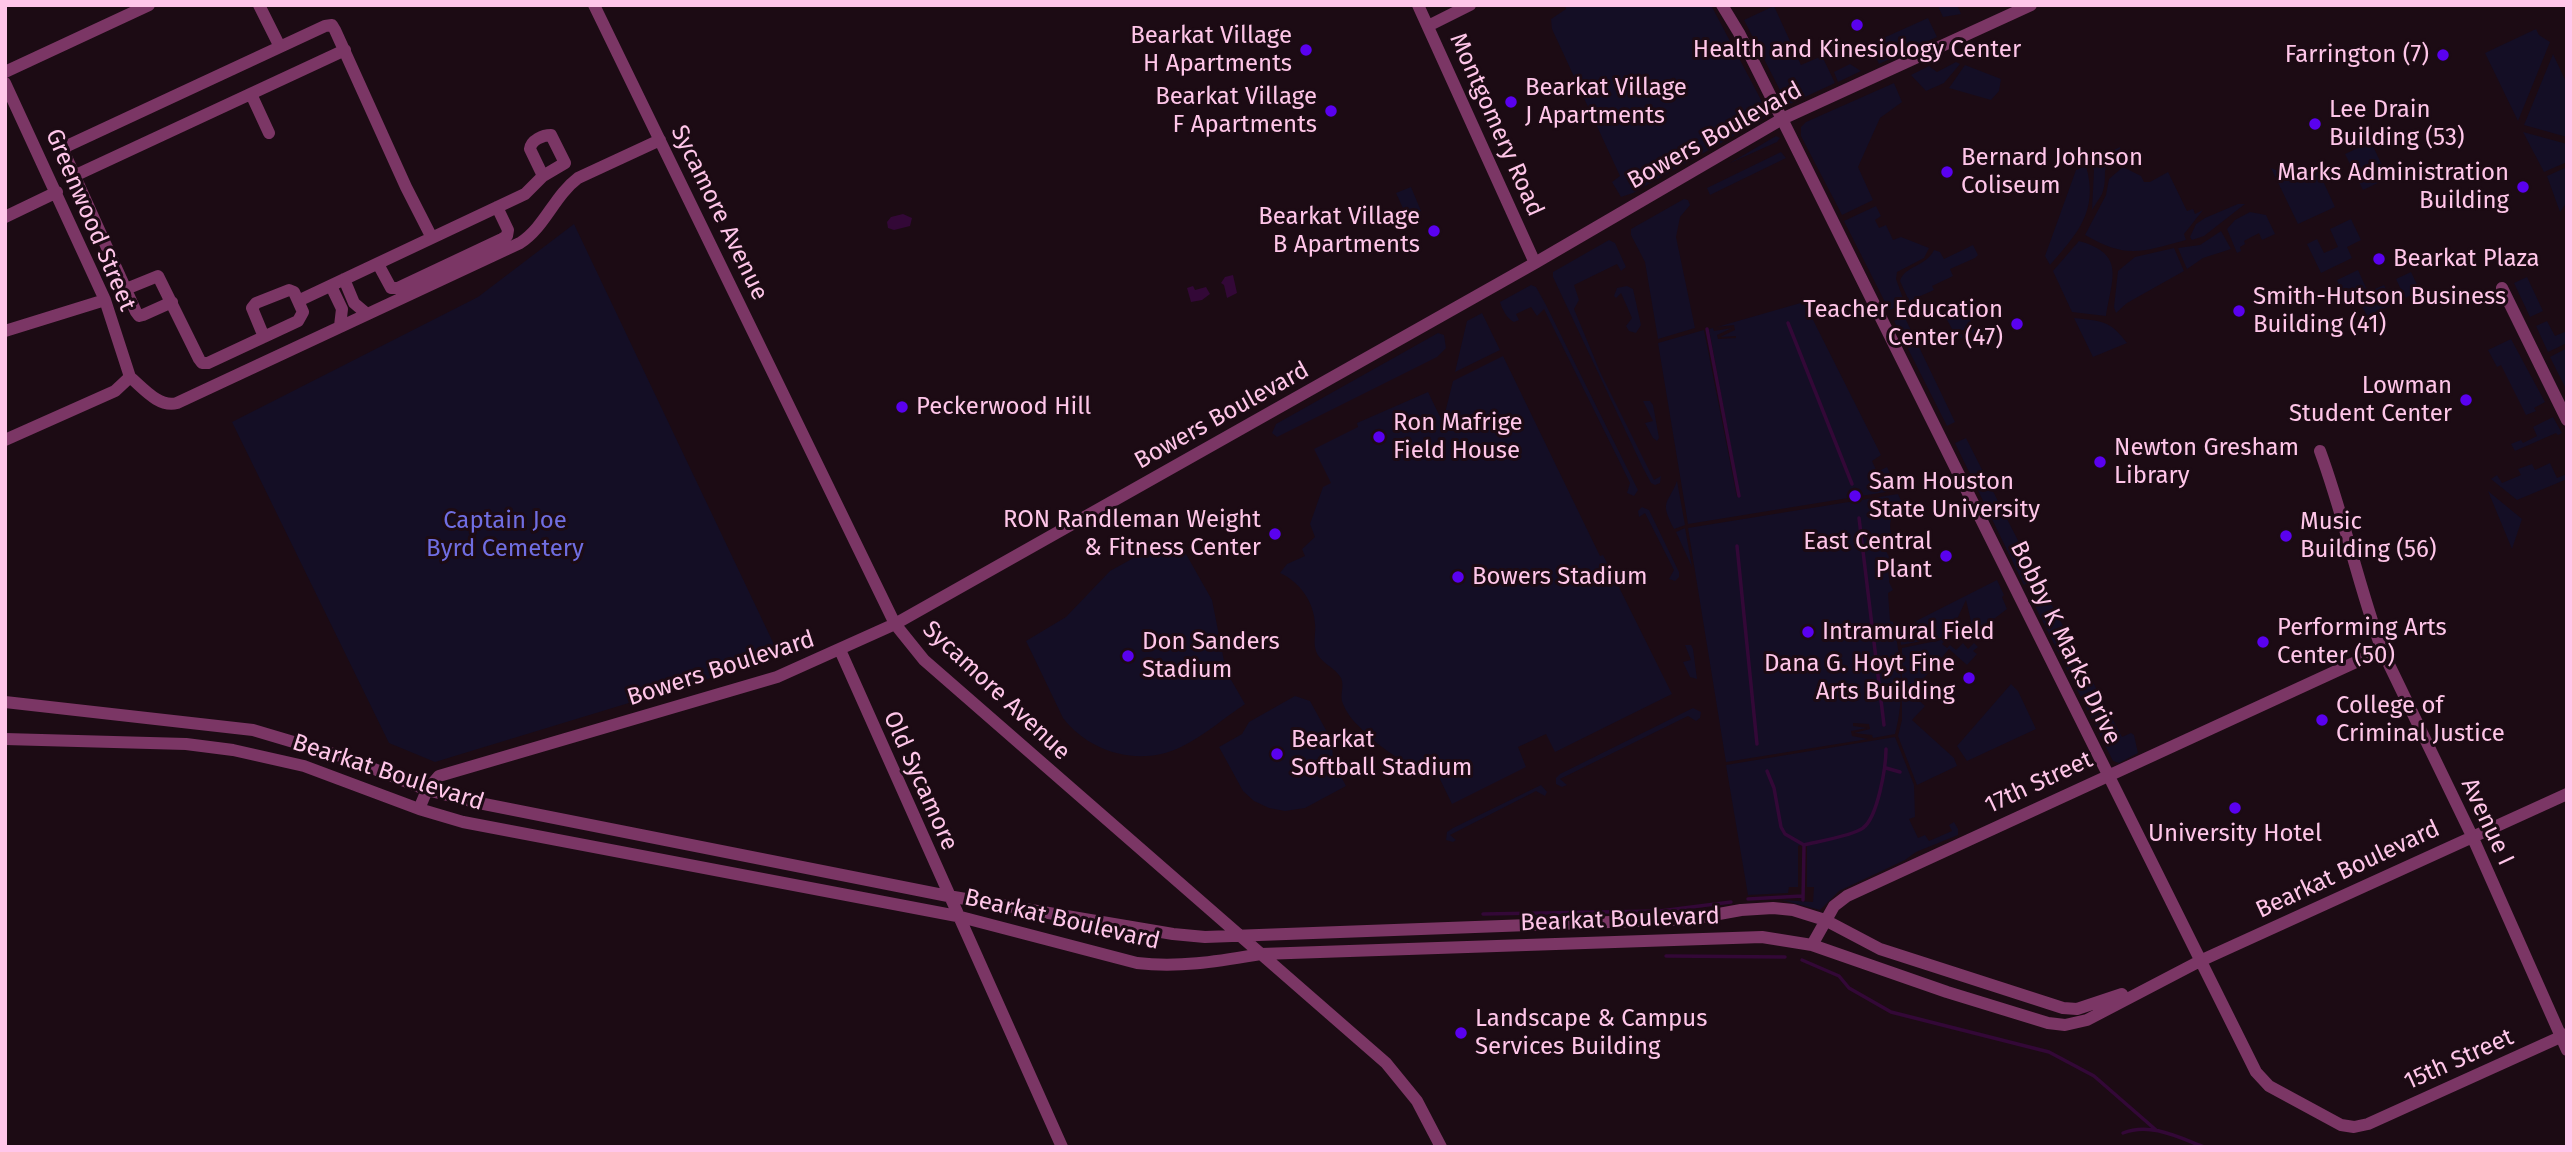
<!DOCTYPE html>
<html>
<head>
<meta charset="utf-8">
<style>
  body { margin:0 }
  #map { position:relative; width:2572px; height:1152px; overflow:hidden; background:#1c0b14; font-family:"Fira Sans",sans-serif }
  canvas { display:block }
  .frame { position:absolute; inset:0; border:7px solid #ffc6e9; pointer-events:none }
</style>
</head>
<body>
<div id="map">
<canvas width="2572" height="1152"></canvas>
<div class="frame"></div>
</div>
<script>
const ctx = document.querySelector('canvas').getContext('2d');
ctx.lineJoin = 'round';
function fill(path, color) { ctx.fillStyle = color; ctx.fill(path, 'evenodd'); }
function trace(path, color, width, dash) { ctx.strokeStyle = color; ctx.lineWidth = width; ctx.lineCap = dash ? 'butt' : 'round'; ctx.setLineDash(dash || []); ctx.stroke(path); }
function write(font, color, halo, rows, align = 'center') {
  ctx.font = font + ' "Fira Sans",sans-serif'; ctx.lineWidth = 6; ctx.setLineDash([]); ctx.textBaseline = 'middle'; ctx.strokeStyle = halo; ctx.fillStyle = color; for (const [text, x, y, turn = 0] of rows) {
    ctx.save(); ctx.translate(x, y); ctx.rotate((+turn || 0) * Math.PI / 180); ctx.textAlign = isNaN(turn) ? turn : align; if (halo) ctx.strokeText(text, 0, 0); ctx.fillText(text, 0, 0); ctx.restore();
  }
}
const green = new Path2D(`
  M1565,5H1711L1759,96L1766,110L1765,118L1633,193L1621,197L1612,182L1620,176L1552,29L1551,19L1566,9Z
  M1957,5L1961,14L1943,17L1938,6Z
  M1774,6L1801,65L1822,56L1835,83L1790,104L1786,102L1744,20Z
  M1928,18L1937,37L1879,64L1870,44Z
  M2536,29L2539,35L2550,42L2518,121L2485,53Z
  M2553,54L2567,84V137L2524,125Z
  M1956,62L1960,64L1944,83L1926,91L1911,75L1929,66L1937,72Z
  M1850,64L1861,71L1838,82L1834,72Z
  M1965,65L2001,79L1999,91L1991,100L1949,88Z
  M1894,83L1902,102L1880,118L1858,167L1873,200L1842,215L1801,136V127L1806,122Z
  M2523,132L2567,144V162L2544,172Z
  M1776,136L1780,138L1777,142L1730,163Z
  M2371,142L2388,178L2363,190L2345,154Z
  M2120,147L2121,153C2096,167 2110,173 2102,194C2099,199 2095,205 2092,210L2094,170L2090,162Z
  M1781,152L1786,158L1710,195L1707,188Z
  M2086,166C2099,211 2077,234 2050,265L2045,256L2076,170Z
  M2123,167L2141,176L2144,182H2150L2168,172L2187,211L2193,209L2195,214L2203,210L2184,234L2186,240C2141,252 2127,259 2085,235L2106,195L2109,179Z
  M2288,167L2294,179L2317,168L2335,207L2298,224L2271,168L2278,171Z
  M2567,167V202L2560,212L2547,176Z
  M1411,187L1421,211L1407,217L1396,193Z
  M1684,199L1688,200L1690,205L1680,217L1676,237L1695,328L1658,339L1645,262L1631,235V229Z
  M2238,204H2245L2204,236L2192,240L2190,237L2196,224L2205,218Z
  M1876,206L1881,216L1875,220L1879,228L1886,225L1893,240L1901,237L1929,248L1924,258L1897,272L1896,279L1905,304L1889,310L1844,221Z
  M2250,212L2266,215L2275,234L2262,240L2259,233L2244,241L2245,244L2240,247L2241,251L2237,253L2227,229L2235,220Z
  M2351,219L2361,240L2347,247L2352,258L2321,273L2307,244L2317,239L2324,253L2338,247L2330,229Z
  M574,224L780,657L435,762L389,743L232,422L478,297Z
  M2221,231L2231,249L2203,258L2187,269L2178,248L2200,245Z
  M1609,240L1615,243L1626,267L1621,271L1617,264L1574,285L1579,300L1574,309L1601,374L1654,480L1661,476L1660,483L1655,485L1651,483L1642,466L1553,277V272Z
  M2079,241C2126,254 2112,278 2106,316L2072,312L2053,271Z
  M1973,245L1978,255L1975,258L1950,269L1953,276L1932,286L1934,290L1909,301L1900,281C1904,266 1927,266 1934,250L1940,252L1944,259Z
  M2174,248L2184,271L2127,303L2116,313L2114,307L2118,271L2135,257Z
  M2358,270L2368,292L2384,285L2393,304L2367,316L2353,287L2342,292L2337,280Z
  M2411,272L2420,291L2405,298L2396,279Z
  M2527,277L2543,311L2530,317L2514,283Z
  M1531,285L1536,287L1546,305L1638,490L1634,496L1627,493L1630,483L1544,309L1537,316L1531,307L1516,314L1519,320L1514,322C1507,319 1502,309 1500,302Z
  M1627,286L1633,289L1641,325L1636,333L1629,331L1626,326L1632,318L1621,293L1616,298L1614,296L1617,288Z
  M1804,302L1881,455L1872,461L1877,472L1887,467L1898,490L1688,524L1658,343L1704,330L1737,497H1740L1709,329L1713,328L1714,331L1732,328L1717,335L1718,339L1736,338V336L1720,337L1735,330L1734,325L1717,327Z
  M1482,313L1500,350L1455,372L1467,321Z
  M1907,316L1908,318L1906,320L1955,422L1947,426L1894,321Z
  M1952,316L1962,319L1968,316L1978,335L1959,329L1963,338L1956,336L1946,318Z
  M2074,318C2101,321 2110,320 2127,343L2093,357Z
  M2547,321L2555,336L2567,331V343L2548,352L2536,326Z
  M1438,333L1444,335L1446,348L1437,357L1277,437L1272,433L1276,424Z
  M2511,339L2545,402L2534,408L2536,411L2526,415L2501,365L2497,367L2488,350Z
  M2567,348V391L2550,357Z
  M1503,356L1600,556L1603,555L1672,694L1555,752L1546,734L1518,747L1526,767L1452,804L1436,771C1409,767 1390,755 1370,737C1360,727 1349,719 1343,704C1339,695 1345,687 1341,678C1335,667 1320,663 1316,651C1313,642 1316,633 1315,624C1314,602 1300,582 1280,573L1287,564L1305,556L1302,549L1315,537L1310,524L1323,487L1331,483L1314,449L1358,427L1357,423L1428,392L1446,429L1451,427L1445,413L1453,381Z
  M1643,401H1650L1653,405L1659,438L1657,441L1653,438L1645,423L1653,421Z
  M2553,417L2562,433L2558,435L2556,433L2515,451L2511,444L2521,440L2523,443L2537,436L2533,427Z
  M1966,438L2037,578L2024,585L1955,443Z
  M2550,463L2557,478L2567,474V479L2517,500L2491,479L2497,475L2502,483L2521,475L2518,469L2532,464L2535,470Z
  M1677,481L1685,525L1674,529C1659,500 1668,505 1677,481Z
  M2488,491L2522,519L2512,549Z
  M1898,494L1903,505C1889,514 1888,525 1893,540L1883,545L1891,561L1889,582L1893,590L1888,593L1890,621L1893,622C1901,656 1905,699 1895,734L1873,738L1872,735L1854,733L1870,729L1869,724L1853,723V726L1867,728L1851,731L1852,736L1868,739L1726,762L1688,528Z
  M1642,507L1649,510L1679,572V577L1675,581L1669,579L1674,570L1645,513L1639,517L1638,511Z
  M1685,528L1692,567L1676,532Z
  M1166,544L1179,548L1186,554L1212,600L1226,671L1245,704C1224,718 1204,736 1181,747C1140,767 1090,753 1063,718L1026,641L1066,617L1110,571L1157,545Z
  M1997,580L2004,595L2002,597L2007,609L1974,634L1966,600L1949,636L1901,645L1897,623L1903,634L1918,627L1916,621Z
  M2046,594L2122,737L2131,733L2134,735L2138,753L2119,763L2113,761L2033,602Z
  M1946,639L1942,644L1947,648L1950,645L1956,650L1963,643L1968,649L1974,643L1978,647L1973,651L1977,654L1967,665L1949,649L1911,693L1925,706L1912,720L1954,758L1957,766L1917,785L1898,736L1902,720V648Z
  M1685,645H1691L1693,649L1697,679L1690,677L1683,662L1691,660Z
  M2011,684L2018,691L2036,729L1967,761L1957,746Z
  M1295,696L1310,701L1332,741L1333,761L1346,786L1305,808L1285,811L1269,808L1254,801L1243,791L1219,747L1242,734L1249,722Z
  M1693,708L1701,712L1700,718L1696,721L1688,716L1560,779L1567,785L1562,787L1556,784V778L1560,774Z
  M1895,737L1914,785L1915,817L1909,819L1918,838L1925,835L1929,841L1952,831L1949,825L1954,822L1958,829V835L1916,852L1905,860L1839,891L1820,910L1782,900L1813,902L1814,887H1807V845L1802,844L1798,846V887H1789L1788,893L1748,895L1726,765Z
  M1541,785L1547,792L1545,796L1536,791L1450,835L1456,840L1453,842L1446,840L1447,832L1453,828Z`);
const water = new Path2D(`
  M903,214L912,218L910,226L894,230L888,228L887,222L891,217Z
  M1233,275L1237,293L1227,298L1224,285L1221,283L1225,277Z
  M1193,286L1195,290L1206,287L1210,294L1202,300L1191,302L1187,288Z`);
const stream = new Path2D(`
  M1788,323L1852,484
  M1707,329L1739,496
  M1859,518L1884,725
  M1737,546L1757,744
  M1886,768L1900,772
  M1767,771L1774,788L1781,827L1785,834L1804,845C1816,842 1855,835 1863,828C1878,817 1886,766 1886,749
  M1748,899L1802,896
  M1803,900L1804,845
  M1483,914L1660,911L1731,902
  M1666,956L1785,957
  M1802,960L1839,976L1849,988L1891,1012L2049,1052L2094,1076L2156,1130
  M2123,1133C2150,1122 2178,1137 2204,1147`);
const minor = new Path2D(`
  M259,5L280,47
  M594,5L895,624L924,660L1386,1063L1417,1101L1441,1147
  M1418,5L1535,263
  M1722,5L1739,33L1782,119L2256,1072L2269,1086L2341,1125L2354,1127L2368,1124L2567,1034
  M1428,26L1470,5
  M5,72L149,5
  M5,83L105,300L130,377
  M251,94L269,133
  M74,176L345,50
  M5,217L57,192
  M378,264L391,288H398L502,239L507,236L508,230L497,207
  M344,279L354,303L367,314
  M331,286L342,309L340,326
  M2502,288L2567,420
  M126,289L158,276L199,359L202,363H208L298,321L303,312L294,292L289,290L256,303L252,308L264,337
  M298,301L525,194L543,176L530,149C531,140 543,135 551,135L565,163L543,176
  M172,302L143,315L139,316L136,312L63,150L67,146L325,26L332,25L335,30L406,187L432,238
  M5,331L105,300
  M130,377C143,388 159,408 177,403L520,243C545,227 554,196 578,178L660,140
  M5,440L115,391L130,377
  M2320,451C2344,516 2358,585 2382,650L2472,836L2567,1050
  M840,650L1062,1147
  M5,702L253,730L344,757L427,790L479,803L948,896L1173,934L1205,937L1691,919L1741,910L1773,908L1793,910L1825,920L1880,949L2063,1008L2077,1009L2122,994
  M5,739L186,744L233,750L304,766L419,809L463,822L957,916L1137,963C1180,968 1219,961 1261,954L1762,937L1812,945L1947,992L2048,1023L2065,1025L2087,1020L2200,961L2567,794
  M419,809L427,790L439,776L777,677L895,624L1535,263L1782,119L2031,5
  M1812,945L1834,906L1847,896L2382,650`);
const markers = [
  [1857,25,7,"#5a01ef"],
  [1306,50,7,"#5a01ef"],
  [2443,55,7,"#5a01ef"],
  [1511,102,7,"#5a01ef"],
  [1331,111,7,"#5a01ef"],
  [2315,124,7,"#5a01ef"],
  [1947,172,7,"#5a01ef"],
  [2523,187,7,"#5a01ef"],
  [1434,231,7,"#5a01ef"],
  [2379,259,7,"#5a01ef"],
  [2239,311,7,"#5a01ef"],
  [2017,324,7,"#5a01ef"],
  [2466,400,7,"#5a01ef"],
  [902,407,7,"#5a01ef"],
  [1379,437,7,"#5a01ef"],
  [2100,462,7,"#5a01ef"],
  [1855,496,7,"#5a01ef"],
  [1275,534,7,"#5a01ef"],
  [2286,536,7,"#5a01ef"],
  [1946,556,7,"#5a01ef"],
  [1458,577,7,"#5a01ef"],
  [1808,632,7,"#5a01ef"],
  [2263,642,7,"#5a01ef"],
  [1128,656,7,"#5a01ef"],
  [1969,678,7,"#5a01ef"],
  [2322,720,7,"#5a01ef"],
  [1277,754,7,"#5a01ef"],
  [2235,808,7,"#5a01ef"],
  [1461,1033,7,"#5a01ef"]
];
const poiNames = [
  ["Bearkat Village",1292,36,"right"],
  ["H Apartments",1292,64,"right"],
  ["Health and Kinesiology Center",1857,50,"center"],
  ["Farrington (7)",2429,55,"right"],
  ["Bearkat Village",1525,88],
  ["J Apartments",1525,116],
  ["Bearkat Village",1317,97,"right"],
  ["F Apartments",1317,125,"right"],
  ["Lee Drain",2329,110],
  ["Building (53)",2329,138],
  ["Bernard Johnson",1961,158],
  ["Coliseum",1961,186],
  ["Marks Administration",2509,173,"right"],
  ["Building",2509,201,"right"],
  ["Bearkat Village",1420,217,"right"],
  ["B Apartments",1420,245,"right"],
  ["Bearkat Plaza",2393,259],
  ["Smith-Hutson Business",2253,297],
  ["Building (41)",2253,325],
  ["Teacher Education",2003,310,"right"],
  ["Center (47)",2003,338,"right"],
  ["Lowman",2452,386,"right"],
  ["Student Center",2452,414,"right"],
  ["Peckerwood Hill",916,407],
  ["Ron Mafrige",1393,423],
  ["Field House",1393,451],
  ["Newton Gresham",2114,448],
  ["Library",2114,476],
  ["Sam Houston",1869,482],
  ["State University",1869,510],
  ["RON Randleman Weight",1261,520,"right"],
  ["& Fitness Center",1261,548,"right"],
  ["Music",2300,522],
  ["Building (56)",2300,550],
  ["East Central",1932,542,"right"],
  ["Plant",1932,570,"right"],
  ["Bowers Stadium",1472,577],
  ["Performing Arts",2277,628],
  ["Center (50)",2277,656],
  ["Intramural Field",1822,632],
  ["Don Sanders",1142,642],
  ["Stadium",1142,670],
  ["Dana G. Hoyt Fine",1955,664,"right"],
  ["Arts Building",1955,692,"right"],
  ["College of",2336,706],
  ["Criminal Justice",2336,734],
  ["Bearkat",1291,740],
  ["Softball Stadium",1291,768],
  ["University Hotel",2235,834,"center"],
  ["Landscape & Campus",1475,1019],
  ["Services Building",1475,1047]
];
const streetNames = [
  ["Montgomery Road",1496,125,66],
  ["Bowers Boulevard",1715,136,-29],
  ["Sycamore Avenue",719,213,64],
  ["Greenwood Street",90,220,67],
  ["Bowers Boulevard",1222,416,-29],
  ["Bobby K Marks Drive",2065,643,64],
  ["Bowers Boulevard",721,669,-18],
  ["Sycamore Avenue",996,691,43],
  ["Bearkat Boulevard",388,773,18],
  ["Old Sycamore",920,781,66],
  ["17th Street",2039,783,-25],
  ["Avenue I",2487,822,65],
  ["Bearkat Boulevard",2348,870,-25],
  ["Bearkat Boulevard",1062,920,13],
  ["Bearkat Boulevard",1620,920,-2],
  ["15th Street",2459,1060,-24]
];
const parkNames = [
  ["Captain Joe",505,521],
  ["Byrd Cemetery",505,549]
];
fill(green, '#140e25');
fill(water, '#330837');
trace(stream, '#330837', 3.5);
trace(minor, '#7b3665', 12);
for (const [x, y, r, color] of markers) { const dot = new Path2D(); dot.arc(x, y, r, 0, 2 * Math.PI); ctx.fillStyle = color; ctx.fill(dot); trace(dot, '#1c0b14', 2.5); }
write('24px', '#ffc6e9', '#1c0b14', poiNames, 'left');
write('24px', '#ffc6e9', '#1c0b14', streetNames);
write('24px', '#706ee2', '#1c0b14', parkNames);
</script>
</body>
</html>
